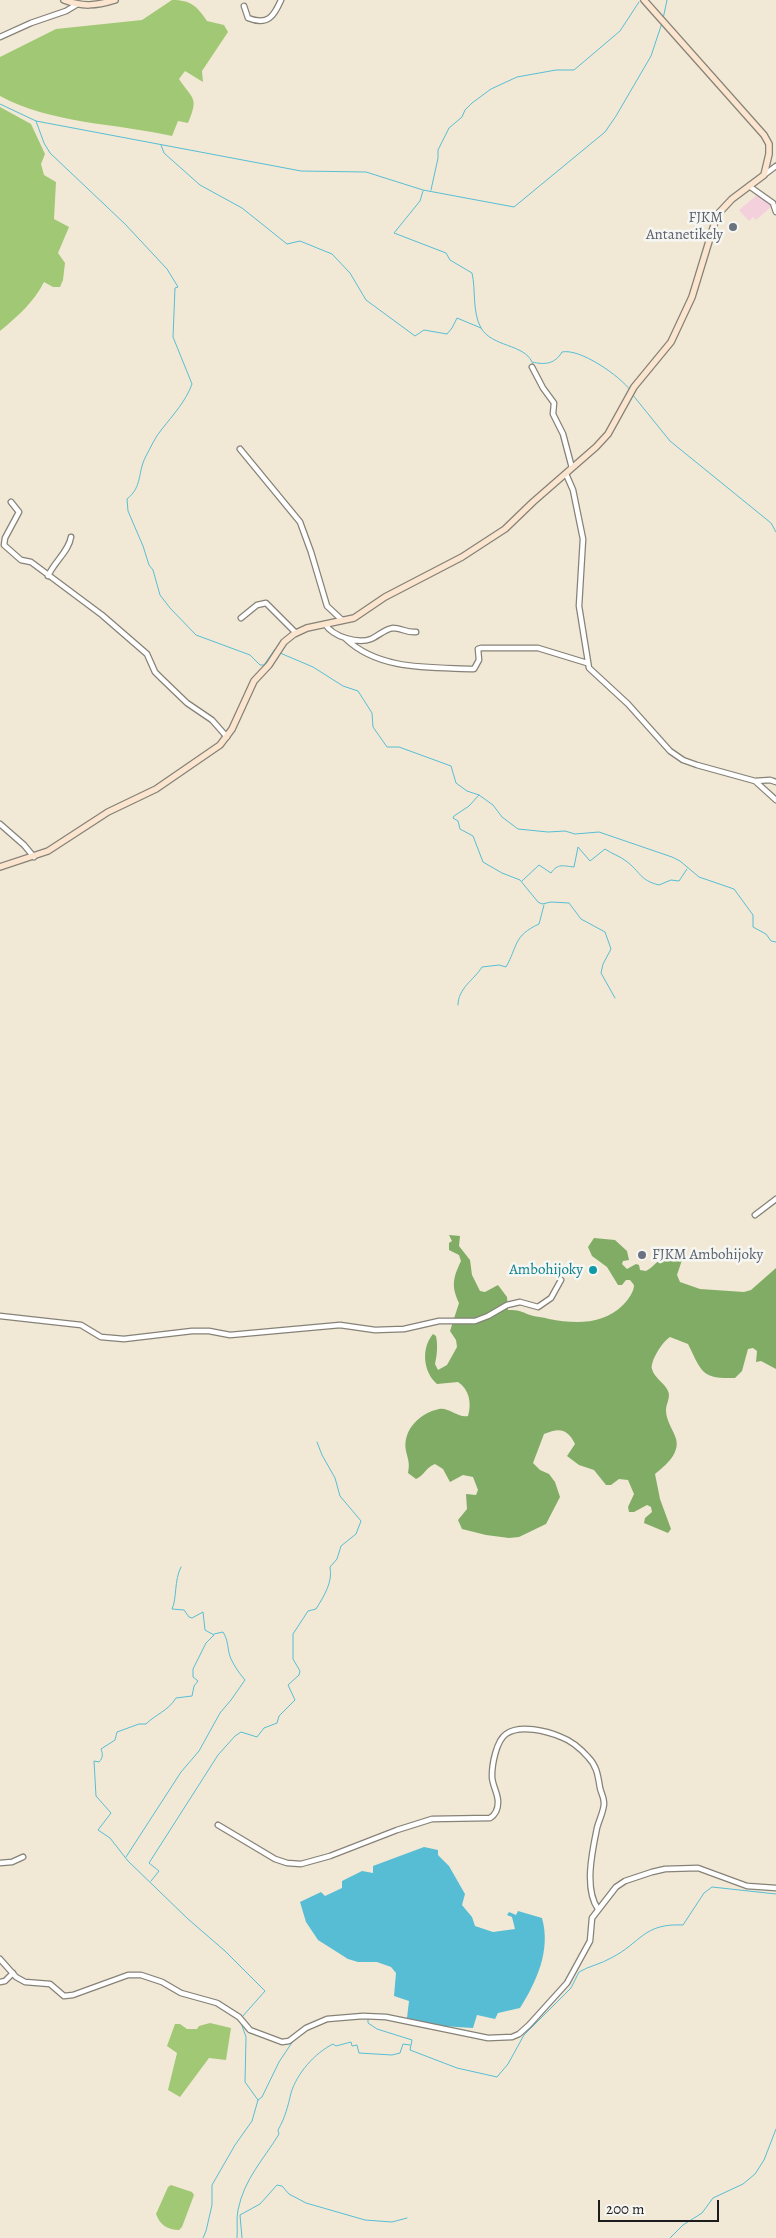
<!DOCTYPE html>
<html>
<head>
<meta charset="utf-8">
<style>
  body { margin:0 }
  #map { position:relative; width:776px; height:2238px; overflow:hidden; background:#f1e9d5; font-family:Alegreya,serif }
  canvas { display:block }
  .scale { position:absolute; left:598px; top:2200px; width:121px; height:22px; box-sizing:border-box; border:2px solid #1c1c1c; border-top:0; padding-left:6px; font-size:15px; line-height:18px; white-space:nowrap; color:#1c1c1c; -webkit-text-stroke:4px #f6f6f2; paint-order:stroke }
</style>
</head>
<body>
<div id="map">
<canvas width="776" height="2238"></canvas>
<div class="scale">200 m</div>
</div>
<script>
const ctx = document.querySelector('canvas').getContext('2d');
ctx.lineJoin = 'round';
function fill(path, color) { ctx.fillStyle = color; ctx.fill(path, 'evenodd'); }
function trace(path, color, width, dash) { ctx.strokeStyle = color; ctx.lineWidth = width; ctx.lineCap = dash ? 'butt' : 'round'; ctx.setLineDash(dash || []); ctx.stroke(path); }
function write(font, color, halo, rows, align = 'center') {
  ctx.font = font + ' Alegreya,serif'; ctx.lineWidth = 5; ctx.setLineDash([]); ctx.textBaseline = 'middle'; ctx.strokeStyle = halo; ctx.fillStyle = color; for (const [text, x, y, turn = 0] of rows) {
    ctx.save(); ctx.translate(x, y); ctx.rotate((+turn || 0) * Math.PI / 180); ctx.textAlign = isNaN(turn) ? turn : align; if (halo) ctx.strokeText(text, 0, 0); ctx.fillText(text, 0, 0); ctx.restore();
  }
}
const built = new Path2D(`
  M757,195L773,205L756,220L753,217L749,221L739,210Z`);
const green = new Path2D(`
  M172,0C191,0 197,6 207,21L224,25L228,32L202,71L203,82L185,71L179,79C193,100 199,97 188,123L178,121L172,136C115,123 52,124 0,96V57L56,29L142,20Z
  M0,107L31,124L45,154L41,164L44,175L56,182L54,219L69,227L58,253L65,263L63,280L60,287H53L44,282C34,302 18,316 0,331Z
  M210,2023L231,2028L226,2060L209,2058L180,2097L168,2090L177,2053L167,2046L175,2024H180L187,2029H197L199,2026Z
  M171,2185L192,2192L194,2195L182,2227L179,2230C168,2230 160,2225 156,2214L168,2187Z`);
const forest = new Path2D(`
  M449,1235L460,1236L459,1246L470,1260L472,1275L480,1291L485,1292L498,1285L507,1297L508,1310C519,1310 520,1311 530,1315C536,1317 543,1317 549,1319C575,1324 603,1325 623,1305C628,1300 634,1292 634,1285L630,1280H626L622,1285H618L607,1267L592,1256L588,1247L594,1238L615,1240L627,1251L629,1260L623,1261L622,1264L627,1269L636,1264L639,1265L640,1270L646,1271C658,1265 668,1244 682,1260L677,1275L680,1282L700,1289L744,1292L751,1290L776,1268V1369L761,1361L756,1362L757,1351L753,1348L748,1349L742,1371L735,1378C701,1379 702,1372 688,1344L670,1337C663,1341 650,1361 652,1369C654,1378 665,1383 668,1391C671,1397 666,1404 666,1410C666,1420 672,1428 675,1436C682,1452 666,1465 655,1474L660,1499L671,1529L668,1533L644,1523L645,1518L652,1512L651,1507L647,1505L634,1512H629L628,1507L634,1494L628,1480L619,1479L611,1485H606L594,1470L579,1465L567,1456L575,1444C567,1428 559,1428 544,1434L533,1463L540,1470L549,1474L555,1482L560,1497L546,1524L519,1537L509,1538L486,1535L462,1529L458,1520L467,1509L466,1494L476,1495L478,1490L473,1477L463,1475L450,1482L443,1469L435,1464C426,1467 424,1476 416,1479L408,1473C410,1463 408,1460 406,1451C402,1430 420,1413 439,1409C449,1407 457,1418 468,1416C472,1403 469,1389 458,1382L437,1384C423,1372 421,1348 433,1334L436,1336C438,1346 437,1355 435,1364L438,1370L447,1365L457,1347L456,1340L450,1331L459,1303C451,1286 453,1278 461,1261L459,1255L449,1250V1243L452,1241Z`);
const water = new Path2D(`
  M424,1847L438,1850V1855L449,1866L465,1894L462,1905L472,1917L475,1926L493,1932L515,1929L512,1917L507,1915L509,1912L516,1915L518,1911L542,1918C551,1950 537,1981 520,2008L498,2013L495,2019L477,2015L473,2028L441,2026L407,2018L409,2001L394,1996L396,1973L391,1967L377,1962H358L348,1959L318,1940L306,1922L300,1902L321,1892L325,1896L342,1888V1881L362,1871L373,1873V1866Z`);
const stream = new Path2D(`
  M663,19L667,0
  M0,104L36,121L301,171L366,172L423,190L514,207L605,132L616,116L651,56L662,23
  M36,121L44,143L50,153L125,224L167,269L178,287L175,288L173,337L192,384C186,401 173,415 162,429C155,437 151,447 146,456C137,473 143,486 127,499L128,511L143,546L149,565L153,570L160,595L170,608L196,635L250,655L260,665H264L275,649L277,651
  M161,145L164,153L200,185L242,208L287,244L300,241L332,254L350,273L366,300L415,336L424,330L447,334L452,328L457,318L481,328
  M431,190L438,158V150L449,128L462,117L465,110L472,103L491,89L517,77L556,70H574L620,31L639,2
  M423,191L420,201L394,233L446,253L450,260L472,273C476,290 472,312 481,328C492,347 524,344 532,362C545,365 555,364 562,352C580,348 620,376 630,390
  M632,394L670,441L771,523L776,532
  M280,653L313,667L343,686L358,691L372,713L373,727L387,747H399L451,766L456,783L467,791L479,795L493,805L502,817L518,829L548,832L565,831L575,834L599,832L672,857L680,861L699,877L734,889L753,915V927L766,934L771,941L776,942
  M479,795L469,806L454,816L453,818L458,821L460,829L473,836L483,862L502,873L520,880L538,902L542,904L551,902L569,903L581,919L605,932L611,949L603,964L601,973L615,998
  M522,881L539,865L551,873C558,863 563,866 574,867L578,847L590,861L605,849C612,854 620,856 626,861C641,872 639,880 659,885L671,880L679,881L687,869
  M458,1005C458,988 474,980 482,967L499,965L506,967C518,946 513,936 539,924L544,905
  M181,1567C174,1580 177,1599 172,1609L184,1610L189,1617L192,1618L203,1612L205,1630L214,1635L206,1643L193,1669V1677L198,1681L194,1686L192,1696L176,1698C168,1711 156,1714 146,1724H139L117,1732L115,1740L101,1749C103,1754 103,1758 99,1762L94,1761L96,1796L111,1813L98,1830L110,1838L128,1861L188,1919L225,1951L265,1991L242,2017
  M126,1857L181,1772L199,1751L220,1713L231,1700L245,1680C239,1673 235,1667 231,1659C227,1650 229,1641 223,1632L214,1634
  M151,1881L159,1871L149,1863L218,1755L235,1736L241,1732L257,1737L264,1728L277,1723L279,1716L295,1700L288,1685L299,1675L300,1671L293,1659V1634L308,1611L316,1609C324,1596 333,1582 330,1567L337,1559L341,1546L356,1534L361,1521L340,1496L335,1478L322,1455L317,1442
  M368,2018V2023L377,2029L412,2040L410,2050L457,2068L497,2077L508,2064L524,2035L571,1988L579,1972C589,1966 601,1964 611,1958C641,1943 643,1923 683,1925L704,1893L712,1887L776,1894
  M258,2100L262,2097L279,2062L293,2041L301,2035
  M203,2238L206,2231L212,2205V2185L235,2145L252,2121L258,2100L245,2082L246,2037L240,2020
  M237,2238C238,2229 236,2219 238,2210C244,2179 264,2159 279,2134L278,2130C285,2118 288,2106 291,2093C297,2073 315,2053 333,2044L336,2046L351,2042L352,2046L357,2045L359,2053L392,2055L400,2053L403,2044L410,2045
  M242,2238L240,2215L260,2204L277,2185L282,2186L289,2194L306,2203L365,2220L392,2222L407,2218
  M670,2238L683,2225L702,2213L713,2198L743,2184L755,2174L764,2160L776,2129`);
const street = new Path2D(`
  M244,6L248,18C268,26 274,16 281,0
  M0,37L31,23L66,11L76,5
  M764,175L776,166
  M749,186L773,203L776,212
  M532,367L543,388L554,403L553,414L563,434L572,468
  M240,449L300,522L311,552L327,606L342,620
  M566,474L573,490L583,539L579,606L589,668L628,704L670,751L683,760L697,765L755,781L776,800
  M11,502L19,512L5,538L4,545L21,560L31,562L102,615L147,654L155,672L161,678L187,703L212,720L227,737
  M48,576C54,562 69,551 71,537
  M241,618L257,605L266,603L296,633
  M325,624C333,637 358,644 371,639C378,636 385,629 393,628C401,628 407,633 416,632
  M346,639C380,671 431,667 474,669L479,660L478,649L481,648H538L587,663
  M755,781L770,780L776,782
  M0,824L24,845L34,857
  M755,1215L776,1199
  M0,1316L81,1325L101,1337L124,1339L192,1331H209L230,1335L340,1325L375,1330L404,1329L439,1321H475L488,1316L507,1305L520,1302L538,1307L551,1298L561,1280
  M218,1825L275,1859L287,1863L301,1864L330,1856L397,1830L432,1819L490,1818C495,1815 498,1809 498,1802C498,1793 492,1785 492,1776C492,1765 496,1741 506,1734C520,1724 547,1731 561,1737C572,1741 580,1748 588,1757C597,1766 598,1776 600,1788C601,1793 604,1797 604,1803C604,1811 599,1820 597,1828C592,1852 584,1889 598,1909
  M0,1863L12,1862L23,1857
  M0,1959L16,1977L25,1982L50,1984L64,1996L73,1995L128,1975H141L162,1982L181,1993L217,2003L239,2017L250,2030L282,2042L289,2041L306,2028L327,2019L363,2016L386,2017L488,2038L512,2037L519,2034L529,2025L567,1983L590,1941L592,1918L616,1887L625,1881L652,1872L665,1869L698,1868L747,1886L776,1888
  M0,1982L5,1981L13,1973`);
const secondary = new Path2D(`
  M64,0C82,7 96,6 115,0
  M0,867L48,851L108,812L156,789L220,745L232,729L254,681L269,665L284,642L294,634L307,628L354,618L385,597L462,557L505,529L533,502L596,447L608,434L634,387L671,342L692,297L717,215L732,199L764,175L769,154V144L764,135L644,0`);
const markers = [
  [733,227,5,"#6b7280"],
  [642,1255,5,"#6b7280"],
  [593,1270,5,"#0f9aa8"]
];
const worshipNames = [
  ["FJKM",723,218],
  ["Antanetikely",723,235],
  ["FJKM Ambohijoky",652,1255,"left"]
];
const cultureNames = [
  ["Ambohijoky",583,1270]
];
fill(built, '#f4cfdc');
fill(green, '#a1c874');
fill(forest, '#80ac66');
fill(water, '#57bdd5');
trace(stream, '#57bdd5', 1);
trace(street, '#868278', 7);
trace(secondary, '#868278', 8);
trace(street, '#fff', 4.5);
trace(secondary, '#fce5cf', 5.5);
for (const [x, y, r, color] of markers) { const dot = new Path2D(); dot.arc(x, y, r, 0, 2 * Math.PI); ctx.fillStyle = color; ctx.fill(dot); trace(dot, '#f6f6f2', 2); }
write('15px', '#5b616d', '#f6f6f2', worshipNames, 'right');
write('15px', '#0d838f', '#f6f6f2', cultureNames, 'right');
</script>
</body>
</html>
